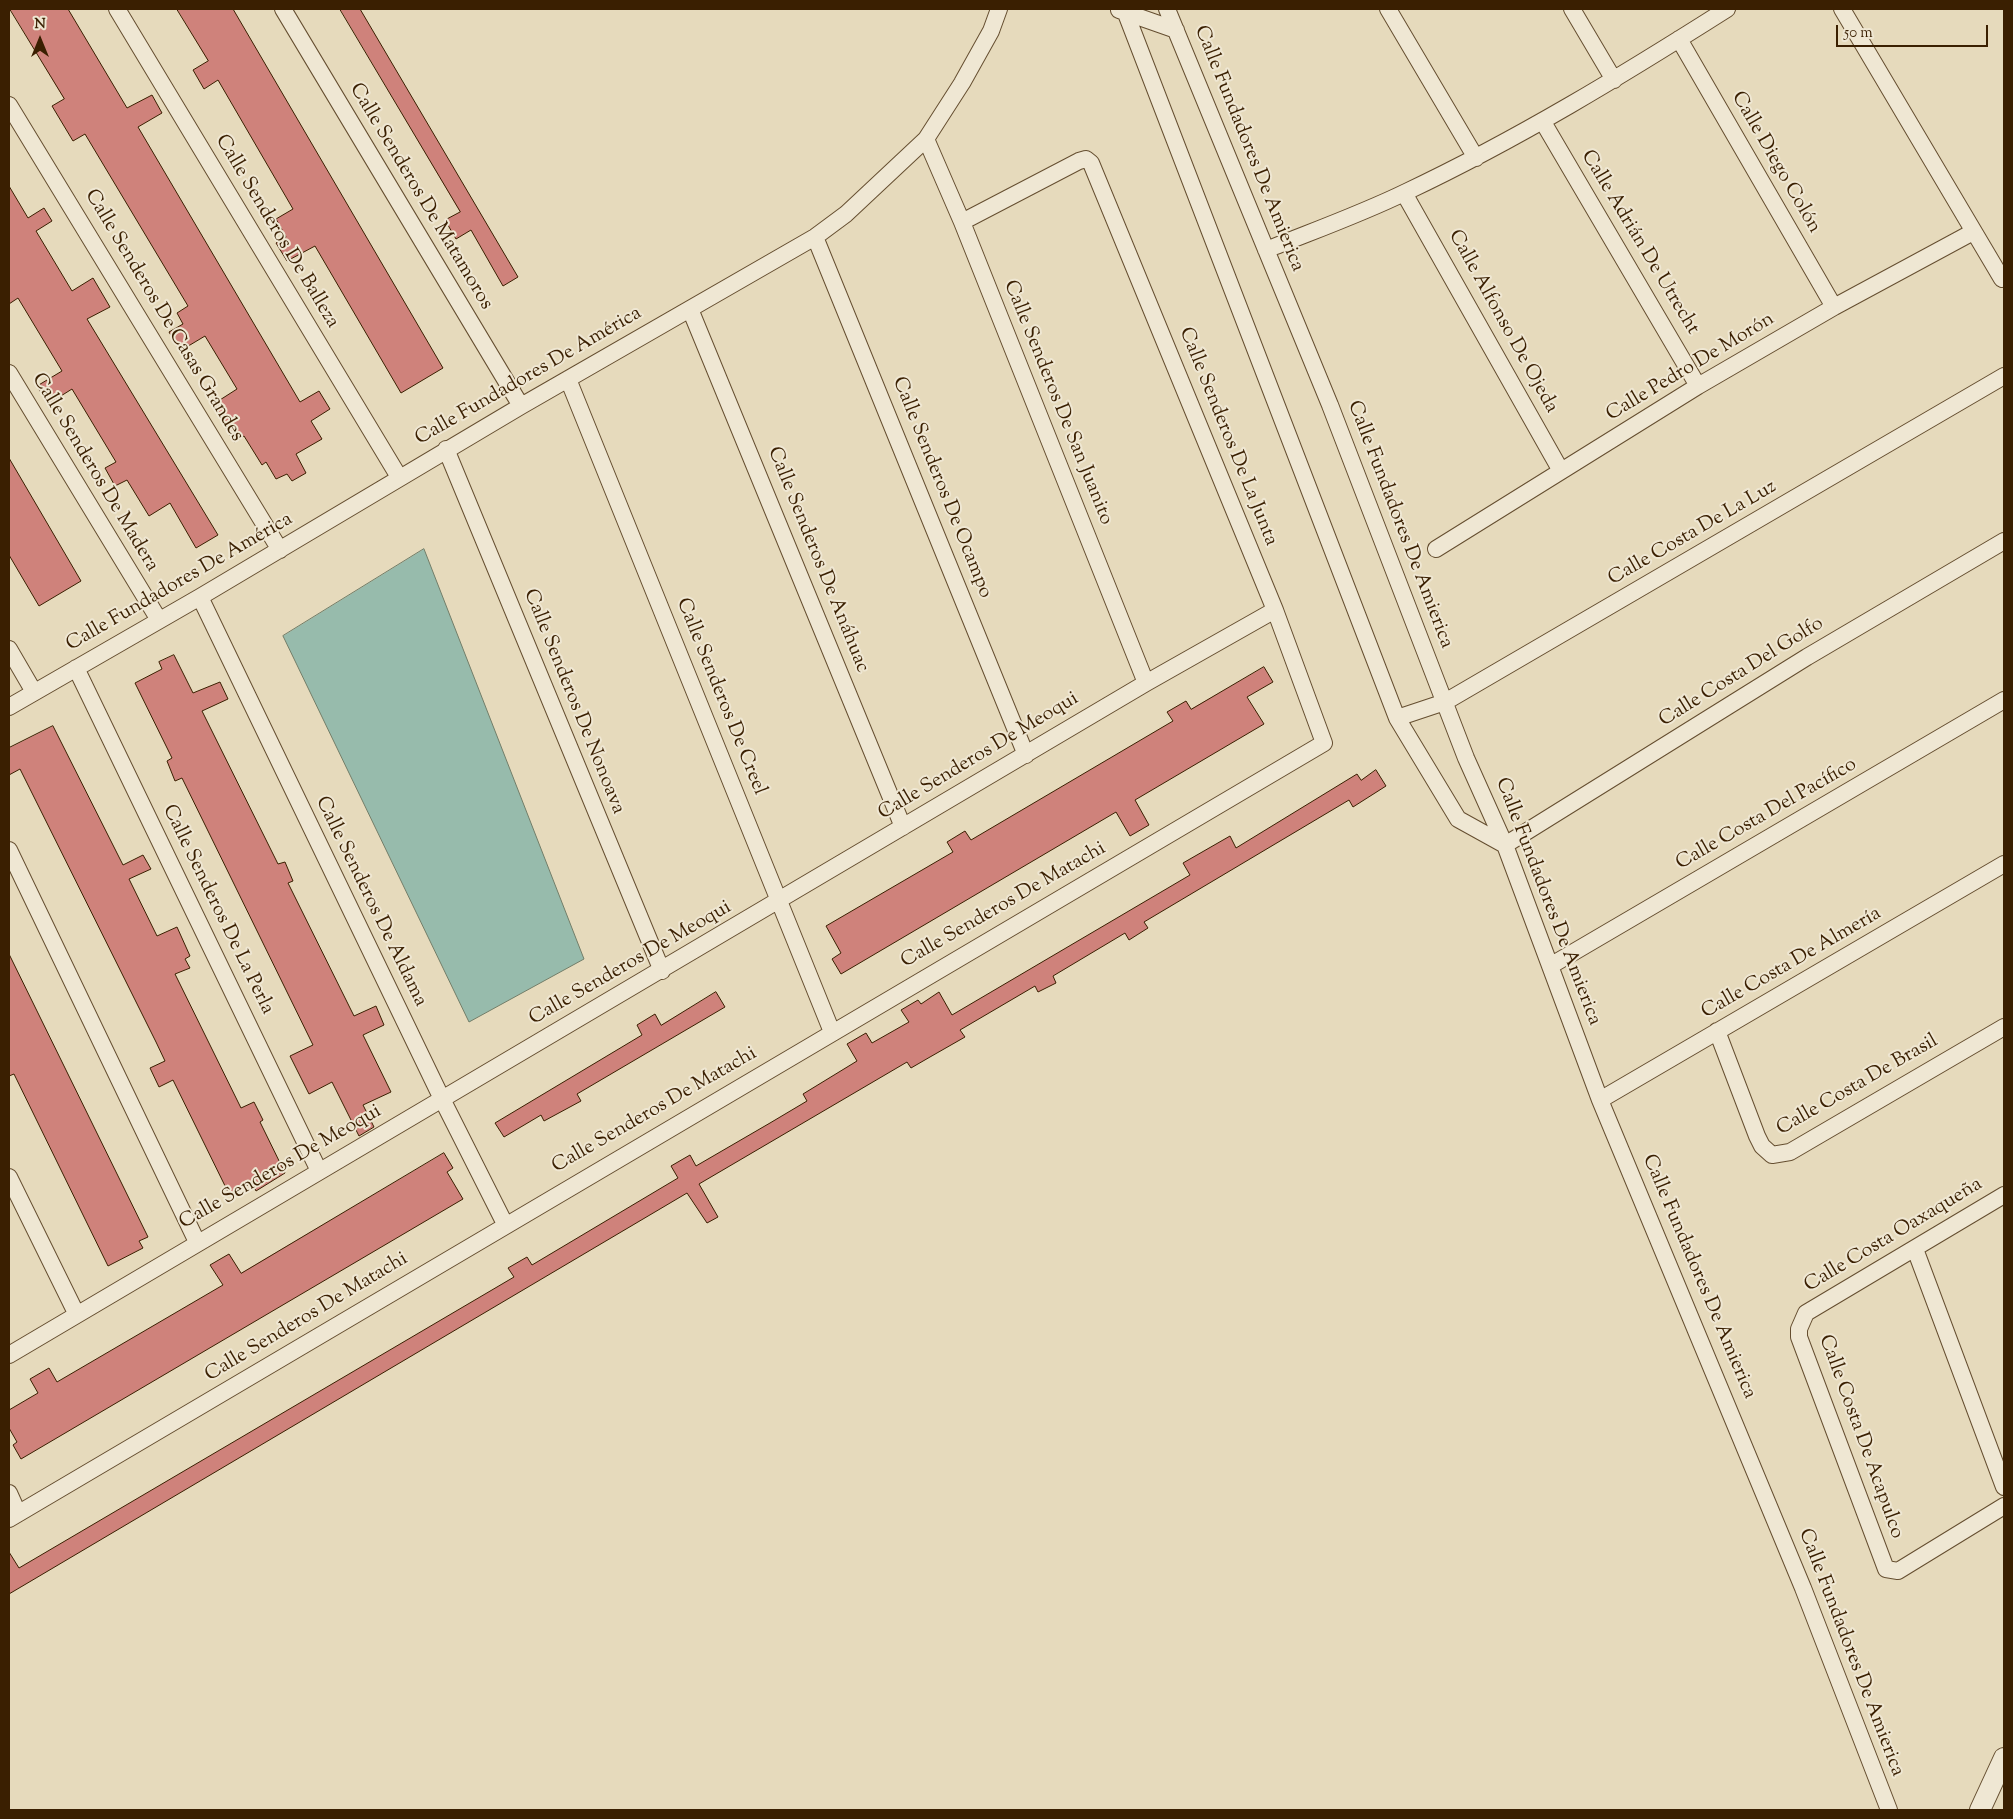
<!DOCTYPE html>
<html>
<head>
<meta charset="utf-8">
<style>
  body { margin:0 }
  #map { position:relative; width:2013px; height:1819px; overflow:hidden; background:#e6dabc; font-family:"Sorts Mill Goudy",serif }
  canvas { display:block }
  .frame { position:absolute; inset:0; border:10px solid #3a1f01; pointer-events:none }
  .north { position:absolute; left:15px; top:15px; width:50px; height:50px; -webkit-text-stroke:4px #efe7d3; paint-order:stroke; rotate:0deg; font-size:14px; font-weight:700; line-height:20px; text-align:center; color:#3a1f01 }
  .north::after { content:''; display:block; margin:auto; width:18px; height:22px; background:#3a1f01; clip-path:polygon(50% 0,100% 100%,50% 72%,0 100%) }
  .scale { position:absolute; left:1836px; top:25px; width:152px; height:22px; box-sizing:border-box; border:2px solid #3a1f01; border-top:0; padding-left:6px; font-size:15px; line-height:18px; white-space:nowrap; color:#3a1f01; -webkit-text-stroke:4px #efe7d3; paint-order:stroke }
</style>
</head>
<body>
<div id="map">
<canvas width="2013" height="1819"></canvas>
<div class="frame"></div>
<div class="north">N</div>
<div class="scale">50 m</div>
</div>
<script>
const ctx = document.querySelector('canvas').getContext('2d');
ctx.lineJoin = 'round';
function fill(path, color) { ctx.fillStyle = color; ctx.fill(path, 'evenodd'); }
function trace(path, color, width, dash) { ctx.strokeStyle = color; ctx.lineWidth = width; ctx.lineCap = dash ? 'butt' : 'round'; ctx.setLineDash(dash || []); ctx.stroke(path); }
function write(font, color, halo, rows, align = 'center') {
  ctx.font = font + ' "Sorts Mill Goudy",serif'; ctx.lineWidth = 4; ctx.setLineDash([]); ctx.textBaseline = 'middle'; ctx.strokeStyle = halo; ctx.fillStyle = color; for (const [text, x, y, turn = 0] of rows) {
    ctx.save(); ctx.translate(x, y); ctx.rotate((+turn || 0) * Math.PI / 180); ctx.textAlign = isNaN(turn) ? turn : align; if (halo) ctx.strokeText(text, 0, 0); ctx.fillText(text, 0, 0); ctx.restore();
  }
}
const water = new Path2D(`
  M424,549L584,959L469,1022L283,636Z`);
const building = new Path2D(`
  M10,9H68L127,108L152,95L162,113L138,127L300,402L319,391L330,409L311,421L322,439L296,454L306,473L292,481L287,474L276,479L266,462L262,465L244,436L234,442L212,405L237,389L205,336L180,351L169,332L183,324L177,313L188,306L85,134L73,141L52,106L64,99Z
  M177,9H233L443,368L401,393L315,246L287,261L276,243L286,237L276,219L293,209L218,80L204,89L193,70L208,61Z
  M340,9H360L518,277L503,286L471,230L456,239L445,220L460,212Z
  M9,186L28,218L44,208L52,221L36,231L72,291L93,278L110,307L87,319L218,535L196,548L170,503L149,516L127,480L115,486L105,468L116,462L72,389L48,404L37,386L62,371L18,298L9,304Z
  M9,458L81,581L39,606L9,555Z
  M174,655L193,693L220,682L228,699L202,711L278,864L285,862L293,881L288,883L354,1016L376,1006L384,1025L363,1035L391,1092L363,1105L374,1127L359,1136L332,1082L309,1094L290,1056L313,1045L182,778L175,781L167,761L172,758L135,683L162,669L159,662Z
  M1264,667L1273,682L1247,697L1264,724L1135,800L1149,825L1130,836L1116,812L841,974L832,959L841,953L826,926L953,852L947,842L965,831L971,840L1173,721L1167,712L1186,701L1191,709Z
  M53,726L123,865L143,855L151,869L129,879L157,936L177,927L190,956L185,959L190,968L175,974L241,1108L254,1102L263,1120L260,1122L285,1173L256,1191L252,1183L229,1194L173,1080L159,1087L150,1068L165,1061L156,1042L20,769L9,775V748Z
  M1376,770L1386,786L1353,807L1349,800L1144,922L1148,928L1129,940L1125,933L1053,976L1056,983L1038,992L1035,986L960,1030L965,1037L930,1057L911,1068L907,1062L699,1184L718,1217L707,1223L687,1193L9,1594V1552L19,1568L514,1277L508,1268L527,1257L532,1265L678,1178L671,1166L690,1155L696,1166L770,1123L807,1101L803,1094L857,1061L847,1044L866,1033L872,1043L909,1022L901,1010L918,1000L921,1004L939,992L952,1015L1190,875L1183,863L1230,836L1236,848L1357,774L1361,780Z
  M9,954L148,1237L139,1241L143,1248L108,1266L14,1074L9,1076Z
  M716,992L725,1007L577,1094L581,1101L544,1121L541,1115L504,1137L495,1123L642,1035L637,1025L655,1014L661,1025Z
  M444,1153L453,1168L447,1172L463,1199L21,1459L13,1445L17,1442L9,1428V1410L38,1393L30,1379L49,1368L57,1382L223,1285L210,1265L229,1254L241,1273Z`);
const minor = new Path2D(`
  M117,9L399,477
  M283,9L521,406
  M1167,9L1330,405L1466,758L1505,845L1600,1100L1803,1588L1889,1810
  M1388,9L1476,158
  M1572,9L1614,80
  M1842,9L2002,279
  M1119,10L1176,30
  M1125,11L1397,718L1458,819L1505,845L1807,657L2004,541
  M1679,39L1834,307
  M9,105L280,550
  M1543,122L1698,386
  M926,139L962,222L1146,683
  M1404,193L1561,471
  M815,237L1026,755
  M1266,250C1313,231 1361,214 1406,192C1518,139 1623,75 1727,9
  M690,309L903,827
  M9,373L159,620
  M568,379L832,1032
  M446,449L662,971
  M1436,549L1698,386L1834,307L1973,232
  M200,597L442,1099L505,1224
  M9,649L34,692
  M76,668L319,1171
  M9,707L200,597L521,406L815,237L846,214L926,139L962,83L991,31L999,9
  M1397,718L1445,702L2004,376
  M9,850L197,1242
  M1550,966L2004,700
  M1717,1031L1757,1136L1762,1146L1772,1155L1790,1152L2004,1027
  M1600,1100L2004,864
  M9,1177L76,1313
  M2004,1195L1806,1313L1799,1329V1337L1886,1569L1898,1571L2004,1506
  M1915,1249L2004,1487
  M9,1355L1146,683L1275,610
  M9,1493L18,1513
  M9,1519L1324,743L1275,610L1091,163L1086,159L1079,161L962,222`);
const tertiary = new Path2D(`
  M1980,1810L2004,1758`);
const streetNames = [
  ["Calle Fundadores De Amierica",1248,149,68],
  ["Calle Diego Colón",1775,163,60],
  ["Calle Senderos De Matamoros",420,197,59],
  ["Calle Senderos De Balleza",276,232,59],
  ["Calle Adrián De Utrecht",1639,243,59],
  ["Calle Senderos De Casas Grandes",163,316,59],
  ["Calle Alfonso De Ojeda",1502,322,61],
  ["Calle Pedro De Morón",1691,368,-31],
  ["Calle Fundadores De América",529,377,-30],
  ["Calle Senderos De San Juanito",1057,403,68],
  ["Calle Senderos De La Junta",1227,437,68],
  ["Calle Senderos De Madera",94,473,59],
  ["Calle Senderos De Ocampo",941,488,68],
  ["Calle Fundadores De Amierica",1399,525,69],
  ["Calle Costa De La Luz",1693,534,-30],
  ["Calle Senderos De Anáhuac",817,560,68],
  ["Calle Fundadores De América",180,583,-30],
  ["Calle Costa Del Golfo",1742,673,-32],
  ["Calle Senderos De Creel",720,697,68],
  ["Calle Senderos De Nonoava",573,702,68],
  ["Calle Senderos De Meoqui",979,757,-31],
  ["Calle Costa Del Pacífico",1767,815,-30],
  ["Calle Senderos De Aldama",370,902,64],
  ["Calle Fundadores De Amierica",1547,902,69],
  ["Calle Senderos De Matachi",1004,906,-30],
  ["Calle Senderos De La Perla",217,910,64],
  ["Calle Senderos De Meoqui",631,964,-30],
  ["Calle Costa De Almería",1792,964,-30],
  ["Calle Costa De Brasil",1858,1086,-30],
  ["Calle Senderos De Matachi",655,1111,-30],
  ["Calle Senderos De Meoqui",281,1168,-30],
  ["Calle Costa Oaxaqueña",1894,1236,-31],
  ["Calle Fundadores De Amierica",1698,1277,67],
  ["Calle Senderos De Matachi",307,1318,-31],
  ["Calle Costa De Acapulco",1860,1437,70],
  ["Calle Fundadores De Amierica",1850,1653,69]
];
fill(water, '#97bbac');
trace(water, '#727d68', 1);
fill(building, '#cf827b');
trace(building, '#3a1f01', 1);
trace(minor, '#654e30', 18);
trace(tertiary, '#654e30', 22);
trace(minor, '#efe7d3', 16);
trace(tertiary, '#efe7d3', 20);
write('20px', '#3a1f01', '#efe7d3', streetNames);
</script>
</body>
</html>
